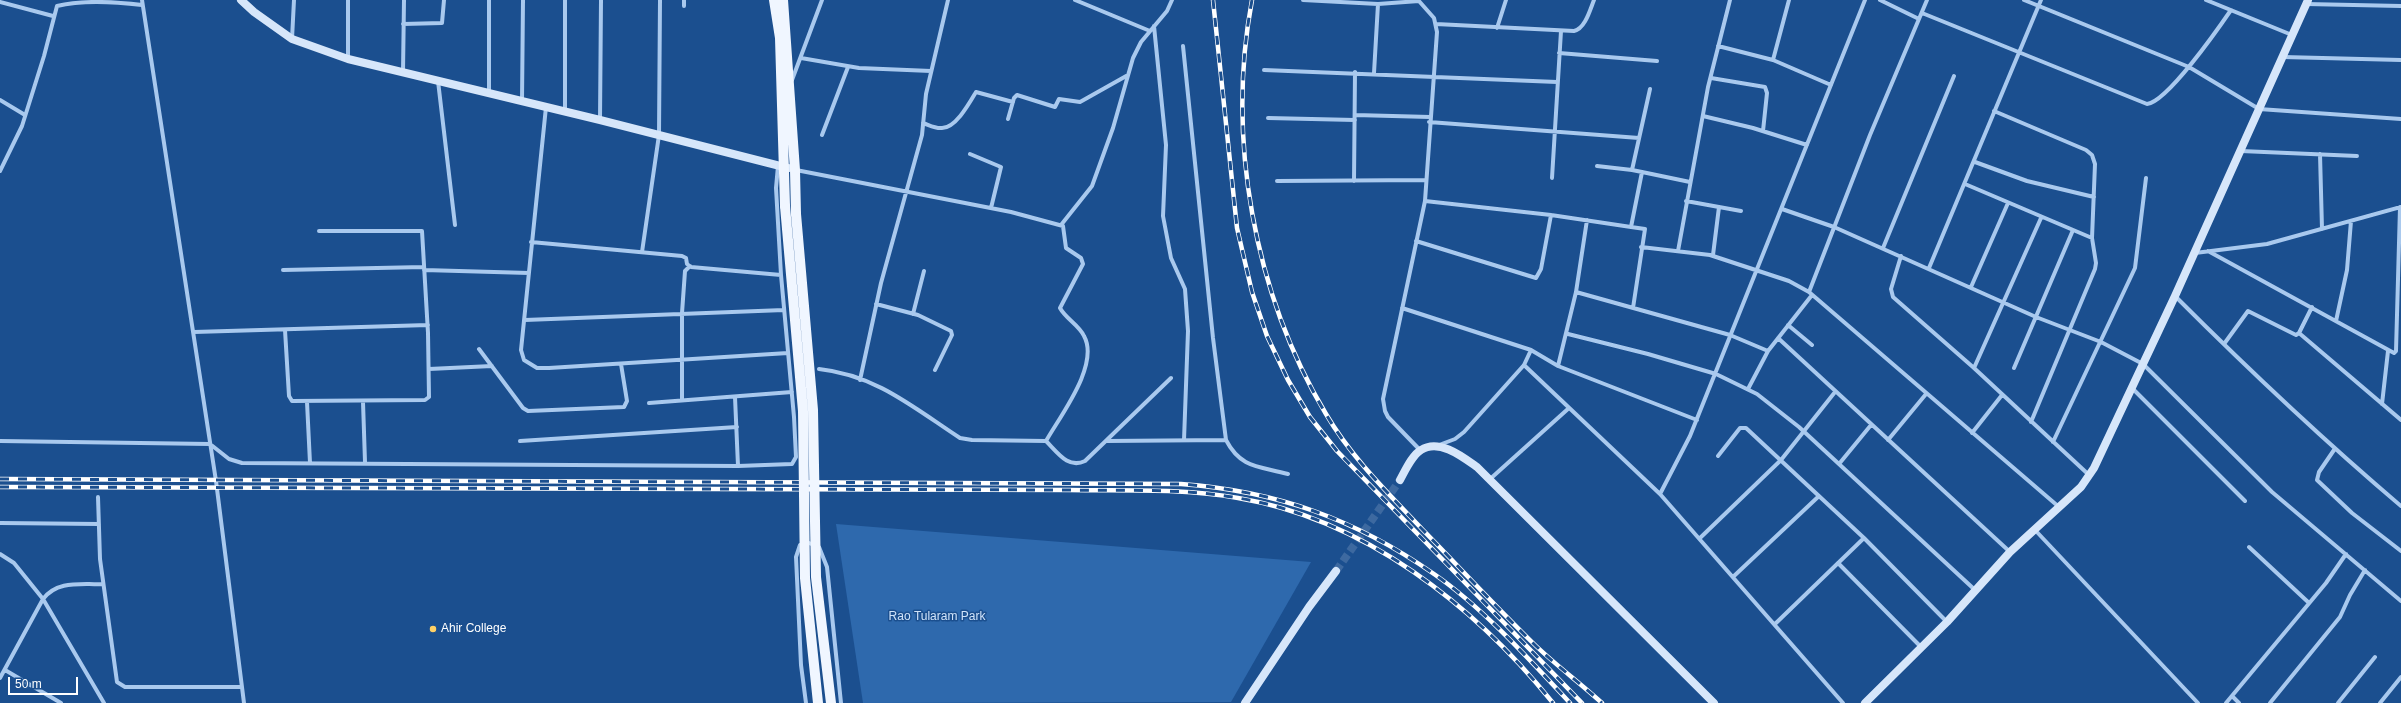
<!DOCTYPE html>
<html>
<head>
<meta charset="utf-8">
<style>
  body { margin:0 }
  #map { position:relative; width:2401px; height:703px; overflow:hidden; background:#1b4f8f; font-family:Arial,sans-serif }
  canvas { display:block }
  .scale { position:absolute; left:8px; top:677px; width:70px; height:18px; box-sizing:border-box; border:2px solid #fff; border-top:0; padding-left:5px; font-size:12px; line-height:14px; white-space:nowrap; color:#fff; -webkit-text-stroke:3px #1b4f8f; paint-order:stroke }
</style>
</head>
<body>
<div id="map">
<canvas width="2401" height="703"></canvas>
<div class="scale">50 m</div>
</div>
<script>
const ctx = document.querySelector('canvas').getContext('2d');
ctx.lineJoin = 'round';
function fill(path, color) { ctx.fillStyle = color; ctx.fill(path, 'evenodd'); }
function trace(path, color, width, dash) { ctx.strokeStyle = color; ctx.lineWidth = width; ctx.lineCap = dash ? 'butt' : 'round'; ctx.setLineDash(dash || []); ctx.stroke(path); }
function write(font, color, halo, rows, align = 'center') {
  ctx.font = font + ' Arial,sans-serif'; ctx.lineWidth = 3; ctx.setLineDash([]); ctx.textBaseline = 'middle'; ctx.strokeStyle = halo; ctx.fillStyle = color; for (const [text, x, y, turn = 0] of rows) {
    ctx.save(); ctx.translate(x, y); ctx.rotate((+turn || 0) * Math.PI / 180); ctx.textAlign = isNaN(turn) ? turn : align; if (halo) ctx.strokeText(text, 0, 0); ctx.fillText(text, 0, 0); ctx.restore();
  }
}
const green = new Path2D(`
  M836,524L1311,562L1231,702L863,703Z`);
const secondaryTunnel = new Path2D(`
  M1336,571L1400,480`);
const street = new Path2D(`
  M142,0L216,481L244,703
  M348,0V59
  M565,0V111
  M684,0V6
  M1075,0L1150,31
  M1303,0L1378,4L1419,1
  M1418,0L1434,18L1437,32L1425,201L1383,399L1385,411L1388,417L1420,450
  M1880,0L1919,19
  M2024,0L2189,67L2259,109L2401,119
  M2206,0L2292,35
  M0,2L53,16
  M2306,4L2401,6
  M1922,13L2147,104C2167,102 2218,29 2231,10
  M403,24L442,23L444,0
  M1436,24L1574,31C1585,29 1590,10 1594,0
  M1154,26L1166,145L1163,216L1171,258L1185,289L1188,331L1184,440
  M1497,28L1506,0
  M292,39L294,0
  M1183,46L1213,338L1226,440C1241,469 1260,466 1288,474
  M1718,46L1773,60L1831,85
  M1559,53L1657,61
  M2283,57L2401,60
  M801,58L859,68L931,71
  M1773,60L1789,0
  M1264,70L1557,82
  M403,72L404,0
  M1374,73L1378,4
  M1711,78L1765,87L1767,93L1763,131
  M792,80L822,0
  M438,81L455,225
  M489,93V0
  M0,100L25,115
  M522,101L523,0
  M546,107L521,350L524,360L537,368H549L788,353
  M1994,111L2086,150L2092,155L2095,164L2092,238L2096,263L2095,269L2031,422
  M1355,115L1430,117
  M1703,116L1753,128L1807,145
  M1268,118L1355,120
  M1008,119L1014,98L1017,95L1055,107L1059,99L1080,102L1128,75
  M600,120L601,0
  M1429,122L1639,138
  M923,123C929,125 936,129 942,128C956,128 970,102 976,92L1013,102
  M822,135L848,67
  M2241,151L2357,156
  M970,154L1001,167L991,208
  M2320,154L2322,229
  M1975,162L2027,181L2094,197
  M1597,166L1632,170
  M796,170L1011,212L1063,226L1066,248L1081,258L1083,264L1060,308C1066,319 1079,325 1084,336C1100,365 1060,416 1046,441
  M0,171L22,126L44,56L57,6C81,0 117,2 142,5
  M1642,172L1690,182
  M1552,178L1561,31
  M1277,181L1426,180
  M1354,181L1355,72
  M1965,184L2092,238
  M1425,201L1551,215L1631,227
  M1686,201L1741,211
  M1782,209L1834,227L2036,317L2101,342L2143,364L2272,492L2401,601
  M1061,225L1092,186L1113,128L1133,58L1141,42L1167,11L1172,0
  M1416,241L1536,278L1541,269L1551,215
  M531,242L682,256L686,258L687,264L691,267L781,275
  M1641,247L1710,255L1789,281L1809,292L2059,507
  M1883,248L1954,76
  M1678,251L1708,87L1730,0
  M2208,251L2394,353L2396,351L2400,207
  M642,252L659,135L660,0
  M2195,253L2267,244L2401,207
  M1713,255L1719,207
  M1901,256L1891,289L1893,297L1974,368L2089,475
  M1929,268L2041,0
  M283,270L424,267
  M424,270L529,273
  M1971,287L2008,203
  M1576,292L1730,335L1768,351
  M1809,292L1870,135L1927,0
  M2175,296C2248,369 2322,439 2401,506
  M876,304L918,315L951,331L952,335L935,370
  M1402,308L1531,350L1558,366L1697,420
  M1633,308L1645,229L1631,227L1642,172L1632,170L1650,89
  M913,314L924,271
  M525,320L784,310
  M2336,321L2347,270L2351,221
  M1788,325L1812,345
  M285,330L289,396L292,401L425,400L429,397L428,333L422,231H319
  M194,332L428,325
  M2299,333L2401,420
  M1568,334L1648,354L1716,374L1757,394L1799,427L1975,590
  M1778,338L2010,552
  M2224,344L2248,311L2296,335L2299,333L2312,307
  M479,349L523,408L528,411L624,407L627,401L621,364
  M1524,365L1660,494
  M1558,366L1576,292L1587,220
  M1974,368L2041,218
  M2014,368L2073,230
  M429,369L492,366
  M819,369C876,375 914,408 960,438L972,440L1046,441C1058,453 1068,469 1085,461L1171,378
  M860,380L881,283L922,135L926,94L948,0
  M2132,388L2245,501
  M1748,389L1768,351L1812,295
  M735,397L738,466
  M682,400V313L685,271L690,266
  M307,402L310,463
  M363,402L365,462
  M649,403L792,392
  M2382,404L2388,351
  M1972,433L2002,395
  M1888,440L1926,394
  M0,441L210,444L229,459L242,463L738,466L792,464L796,457L794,417L781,275L776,188L778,166
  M520,441L737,427
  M1106,441L1226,440
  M2053,442L2135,268L2146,178
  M1439,445L1455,439L1464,432L1524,365L1531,350
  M2334,450L2319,472L2317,480L2352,513L2401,551
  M1718,456L1740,428H1746L1864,538L1947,622
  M1839,464L1871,425
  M1489,480L1569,408
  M98,497L100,559L117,682L125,687H242
  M0,523L99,524
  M2035,530L2198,703
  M1700,538L1781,460L1835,392
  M2249,547L2308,602
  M0,554L14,563L43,599L104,703
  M1838,563L1920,646
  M1734,576L1819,496
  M1775,624L1864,538
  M5,670L61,703
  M0,678L43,599C58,580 80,585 103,584
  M2232,696L2239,703
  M806,703L801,665L796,557L800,545L809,543L819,547L827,567L841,703
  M1843,703L1660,494L1690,436L1865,0
  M2226,703L2326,583L2346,554
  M2270,703L2340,617L2350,595L2365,570
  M2338,703L2375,657
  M2380,703L2401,677`);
const secondary = new Path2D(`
  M241,0L254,12L292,39L348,59L600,120L788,168
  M1400,480C1405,471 1412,455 1421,450C1439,438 1463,457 1477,467L1714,703
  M1245,703L1309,607L1336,571
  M1865,703L1947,622L2010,552L2081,487L2094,468L2175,296L2308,0`);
const primary = new Path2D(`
  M774,0L780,38L785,206
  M783,0L795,170L796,214`);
const rail = new Path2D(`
  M1213,0L1237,228L1252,292L1267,336L1288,380L1310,417L1337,451L1582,703
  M1252,0C1226,138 1254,294 1326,414C1351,457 1388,493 1422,529C1460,568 1497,608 1536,646C1557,666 1580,683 1602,703
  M0,479L1181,484C1277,491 1355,519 1434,574C1482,607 1530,660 1570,703
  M0,487L1069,490C1125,491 1182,488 1238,498C1364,519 1474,605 1553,703`);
const primaryBridge = new Path2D(`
  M785,206L803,411L805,578L818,703
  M796,214L813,410L816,577L831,703`);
const markers = [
  [433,629,4,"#ffd166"]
];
const parkNames = [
  ["Rao Tularam Park",937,617]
];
const poiNames = [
  ["Ahir College",441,629]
];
fill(green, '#2e69ad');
trace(secondaryTunnel, '#3d69a0', 8, [8, 4]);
trace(street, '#a9c9ee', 4);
trace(secondary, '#d6e6fa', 8);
trace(primary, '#f0f6ff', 10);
trace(rail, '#fff', 4.5);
trace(rail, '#1b4f8f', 3, [9]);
trace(primaryBridge, '#f0f6ff', 10);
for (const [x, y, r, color] of markers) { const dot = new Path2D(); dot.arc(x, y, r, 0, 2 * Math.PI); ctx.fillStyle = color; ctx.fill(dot); trace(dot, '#1b4f8f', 1.5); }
write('12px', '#cfe3fa', '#1b4f8f', parkNames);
write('12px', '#fff', '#1b4f8f', poiNames, 'left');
</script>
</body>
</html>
